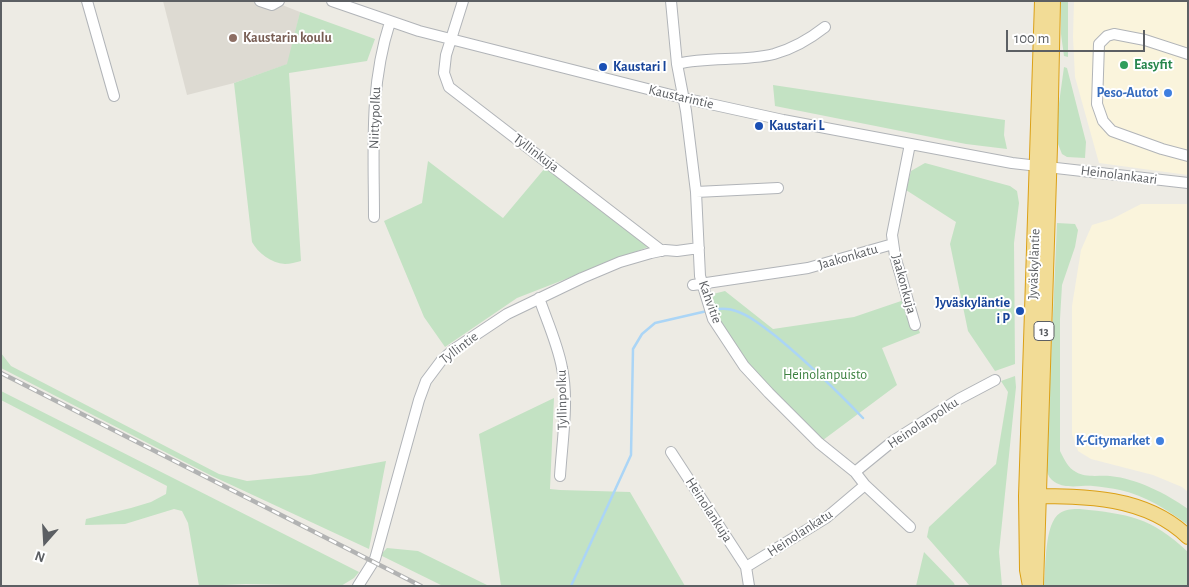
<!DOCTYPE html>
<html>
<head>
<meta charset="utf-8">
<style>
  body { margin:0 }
  #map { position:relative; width:1189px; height:587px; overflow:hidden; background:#edebe4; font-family:"Alegreya Sans",sans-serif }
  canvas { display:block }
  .frame { position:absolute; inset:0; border:2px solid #5c5f63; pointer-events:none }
  .north { position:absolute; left:20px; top:517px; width:50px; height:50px; -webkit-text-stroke:4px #fff; paint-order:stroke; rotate:199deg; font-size:14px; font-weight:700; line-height:20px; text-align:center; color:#5c5f63 }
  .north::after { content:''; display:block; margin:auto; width:18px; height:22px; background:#5c5f63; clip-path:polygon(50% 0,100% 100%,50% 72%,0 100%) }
  .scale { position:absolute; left:1006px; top:30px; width:139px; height:22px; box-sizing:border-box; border:2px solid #5c5f63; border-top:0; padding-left:6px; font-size:15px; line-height:18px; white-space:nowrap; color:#5c5f63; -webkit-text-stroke:4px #fff; paint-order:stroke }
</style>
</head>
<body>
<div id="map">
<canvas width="1189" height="587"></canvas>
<div class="frame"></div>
<div class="north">N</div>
<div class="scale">100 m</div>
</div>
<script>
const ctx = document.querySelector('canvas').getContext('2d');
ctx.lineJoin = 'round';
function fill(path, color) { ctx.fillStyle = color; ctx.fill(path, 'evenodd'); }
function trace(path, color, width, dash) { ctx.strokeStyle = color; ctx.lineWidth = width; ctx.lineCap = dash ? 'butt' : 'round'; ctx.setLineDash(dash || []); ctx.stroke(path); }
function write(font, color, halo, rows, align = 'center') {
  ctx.font = font + ' "Alegreya Sans",sans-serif'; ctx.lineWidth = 4; ctx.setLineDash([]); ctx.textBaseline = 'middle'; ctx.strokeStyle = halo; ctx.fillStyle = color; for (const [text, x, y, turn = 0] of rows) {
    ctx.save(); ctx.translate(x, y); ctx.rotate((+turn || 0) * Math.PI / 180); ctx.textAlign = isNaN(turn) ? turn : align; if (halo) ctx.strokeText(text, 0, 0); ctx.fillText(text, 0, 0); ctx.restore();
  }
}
const commercial = new Path2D(`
  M1074,1H1188V175L1099,163L1075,77L1073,37Z
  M1141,204H1188V492L1182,487L1153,475L1091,459L1078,451L1072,434V306L1081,250L1092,225L1112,219Z`);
const education = new Path2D(`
  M163,1H272L300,12L288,64L234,83L187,95Z`);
const green = new Path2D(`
  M1061,1H1068V57L1064,56L1061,34Z
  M300,12L375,39L367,61L289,73L301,261C296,262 290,264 285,264C271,263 258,253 252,242L234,83L287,64Z
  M1064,67L1067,68L1086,142L1085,158L1067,157L1062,154L1056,139V125Z
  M773,85L1005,120L1004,135L1007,149L966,144L775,106Z
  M428,161L503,218L545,168L648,247L517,298L445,347L424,317L384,221L422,203Z
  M925,163L1010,186L1017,191L1019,203L1014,243L1015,364L995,371L968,331L950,244L956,222L906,190L911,171Z
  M1057,223L1075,224L1078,230L1075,247L1062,285L1060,319V451C1064,459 1068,468 1076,472C1086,478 1099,475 1110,476C1138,479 1165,493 1188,509V525C1166,509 1146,496 1120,490C1112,488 1102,487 1093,486C1080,485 1063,490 1052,480C1044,473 1047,461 1047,451Z
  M725,291L773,329L854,317L907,299L920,333L882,348L897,385L819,443L744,366L705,296Z
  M1,353L11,366L219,474L247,481L310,475L386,461L369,549L212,476L1,368Z
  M1015,376L1016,387L999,552L1002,586H970L927,537L929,527L996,464L1008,392L1001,381Z
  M1,391L359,572L354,578L341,586L246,584L199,586L188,523L182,511L174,509L125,524L85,525L86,519L131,508L151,502L166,494L167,486L1,400Z
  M554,398L550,489L560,490L630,492L685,586H501L479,434Z
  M1080,509C1128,514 1151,517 1188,552V586H1044C1046,568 1044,523 1060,513C1066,509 1073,509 1080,509Z
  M387,548L418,551L489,586H443L380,555Z
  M924,552L954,583L955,586H916Z`);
const stream = new Path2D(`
  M713,310C721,308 728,308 736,311C751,316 765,328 778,338C808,363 836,390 863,418
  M571,586L631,455L633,349L642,334L655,323L707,311`);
const minor = new Path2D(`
  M87,1L114,96
  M260,1L272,5L279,1
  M332,1L419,31L683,98L783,120L1012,163L1188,183
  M463,1L446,55L444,73L449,87L662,251
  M671,1L677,64L686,111L696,192L700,276L713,319L744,366L769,393L819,443L855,472L865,485L910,527
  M1188,54L1145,40L1114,34L1107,36L1099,44L1097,104L1103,121L1112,131L1162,149L1188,156
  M677,64C709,56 742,62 774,54C792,49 811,38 825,27
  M910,144L892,235L895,256L915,325
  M696,192L778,188
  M374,217C374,149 369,87 390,22
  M693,285L808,268L893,244
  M539,298C547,321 558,345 562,368C569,401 562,442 560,476
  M671,452L746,567L749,586
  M855,472L893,441L959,399L995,380
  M746,567L826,518L865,485
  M358,586L375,559L419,400L426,381L441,361L453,350L507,314L582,278L620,262L651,253L665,250L677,251L699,248`);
const highway = new Path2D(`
  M1031,496C1085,496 1146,496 1188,537
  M1030,586L1027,570L1026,496L1042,1
  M1036,586L1050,147L1053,1`);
const rail = new Path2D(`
  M1,373L421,586`);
const markers = [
  [233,38,5,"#8d6e63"],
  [1124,65,5,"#2e9e5b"],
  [603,67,5,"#1a4fb4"],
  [1168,93,5,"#3f7fe0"],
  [759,126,5,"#1a4fb4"],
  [1020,311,5,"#1a4fb4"],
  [1160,441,5,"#3f7fe0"]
];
const shields = [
  [1044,331,20]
];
const shieldNames = [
  ["13",1044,331]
];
const educationNames = [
  ["Kaustarin koulu",243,38]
];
const leisureNames = [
  ["Easyfit",1134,65]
];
const transitNames = [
  ["Kaustari I",613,67],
  ["Kaustari L",769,126],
  ["Jyväskyläntie",1010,303,"right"],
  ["i P",1010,319,"right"]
];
const shopNames = [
  ["Peso-Autot",1158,93],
  ["K-Citymarket",1150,441]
];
const streetNames = [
  ["Kaustarintie",681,97,13],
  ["Niittypolku",375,118,-88],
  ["Tyllinkuja",536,153,37],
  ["Heinolankaari",1119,175,7],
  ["Jaakonkatu",848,257,-16],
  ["Jyväskyläntie",1034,264,-88],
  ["Jaakonkuja",904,284,75],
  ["Kahvitie",710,302,70],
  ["Tyllintie",459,348,-37],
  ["Tyllinpolku",562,400,-91],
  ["Heinolanpolku",923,423,-33],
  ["Heinolankuja",709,510,57],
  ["Heinolankatu",800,533,-33]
];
const parkNames = [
  ["Heinolanpuisto",825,375]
];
fill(commercial, '#faf4dc');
fill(education, '#dddad2');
fill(green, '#c3e2c3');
trace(stream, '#abd5f6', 2.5);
trace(minor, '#b1b4b8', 12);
trace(highway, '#dba016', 16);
trace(minor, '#fff', 10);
trace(highway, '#f2dc96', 14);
trace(rail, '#b2b3b3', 4.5);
trace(rail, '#fff', 2.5, [8]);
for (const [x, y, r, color] of markers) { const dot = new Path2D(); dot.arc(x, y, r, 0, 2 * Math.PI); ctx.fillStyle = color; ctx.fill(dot); trace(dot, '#fff', 2); }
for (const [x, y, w] of shields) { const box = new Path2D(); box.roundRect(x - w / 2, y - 9.5, w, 19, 4); ctx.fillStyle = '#fff'; ctx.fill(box); trace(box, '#5c5f63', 1); }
write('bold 12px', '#5c5f63', null, shieldNames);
write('bold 14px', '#785e54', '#fff', educationNames, 'left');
write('bold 14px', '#27864d', '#fff', leisureNames, 'left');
write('bold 14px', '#164399', '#fff', transitNames, 'left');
write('bold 14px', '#366cbe', '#fff', shopNames, 'right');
write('14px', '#5c5f63', '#fff', streetNames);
write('14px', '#3d8141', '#fff', parkNames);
</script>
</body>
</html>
